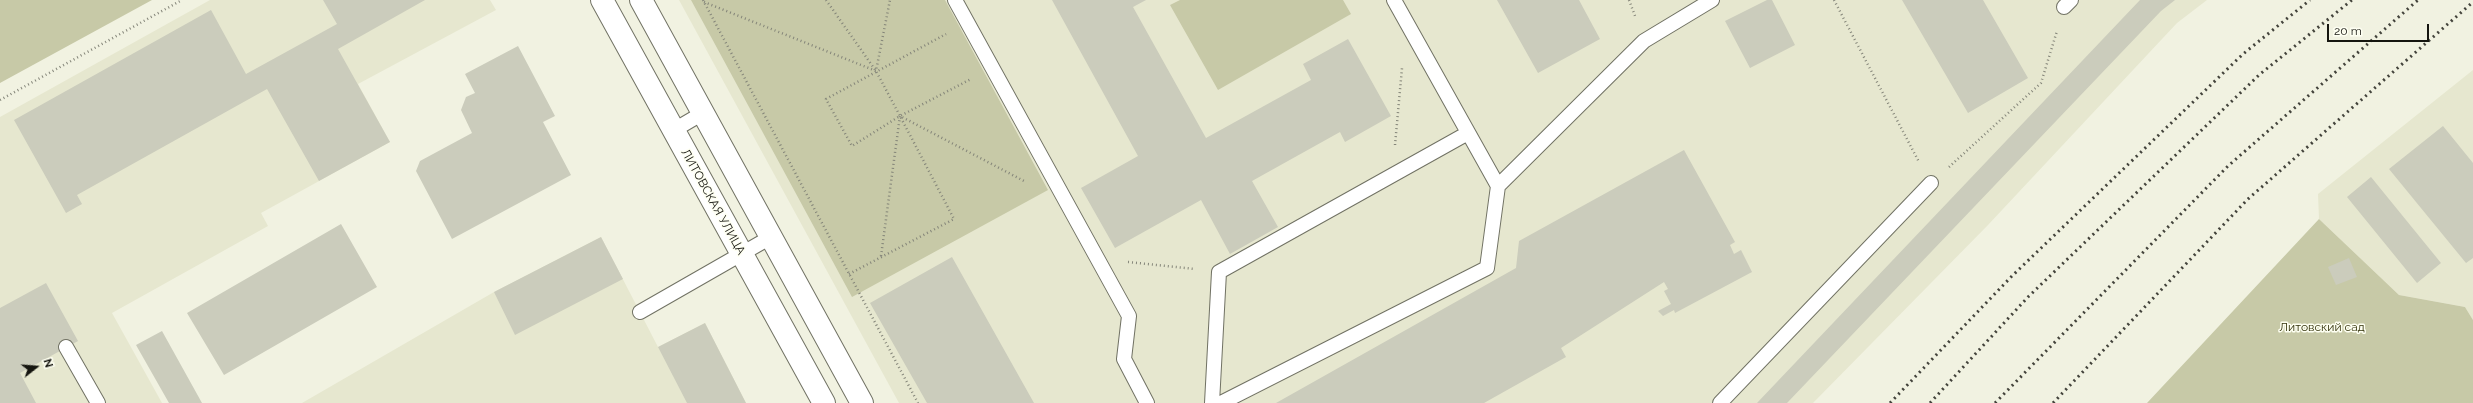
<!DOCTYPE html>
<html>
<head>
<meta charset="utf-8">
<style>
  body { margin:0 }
  #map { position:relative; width:2473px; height:403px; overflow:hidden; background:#f1f2e1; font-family:Raleway,sans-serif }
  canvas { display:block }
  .north { position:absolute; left:16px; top:347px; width:40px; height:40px; -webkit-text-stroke:3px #fefff2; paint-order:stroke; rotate:73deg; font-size:11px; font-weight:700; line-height:16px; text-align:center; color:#15150f }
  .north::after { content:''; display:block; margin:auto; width:14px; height:18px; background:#15150f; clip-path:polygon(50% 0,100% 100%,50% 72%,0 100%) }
  .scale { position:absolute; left:2327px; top:24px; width:102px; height:18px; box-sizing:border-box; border:2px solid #15150f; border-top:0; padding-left:5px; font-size:12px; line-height:14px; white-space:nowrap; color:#15150f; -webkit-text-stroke:3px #fefff2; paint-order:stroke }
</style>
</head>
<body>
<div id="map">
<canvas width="2473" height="403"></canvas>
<div class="north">N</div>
<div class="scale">20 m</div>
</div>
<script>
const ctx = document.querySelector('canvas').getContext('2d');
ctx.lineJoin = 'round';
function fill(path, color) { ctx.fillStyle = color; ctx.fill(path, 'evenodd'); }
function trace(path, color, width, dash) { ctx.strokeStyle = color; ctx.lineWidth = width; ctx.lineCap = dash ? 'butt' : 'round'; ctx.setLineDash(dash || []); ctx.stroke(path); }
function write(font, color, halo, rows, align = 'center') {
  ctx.font = font + ' Raleway,sans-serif'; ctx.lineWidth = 3; ctx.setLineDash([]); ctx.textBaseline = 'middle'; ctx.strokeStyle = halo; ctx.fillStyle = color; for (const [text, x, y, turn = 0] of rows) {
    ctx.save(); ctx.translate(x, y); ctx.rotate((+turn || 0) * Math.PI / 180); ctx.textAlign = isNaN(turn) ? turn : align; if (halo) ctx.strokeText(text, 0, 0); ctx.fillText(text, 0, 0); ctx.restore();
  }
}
const built = new Path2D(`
  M210,0H490L496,10L358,84L390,142L261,213L268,226L112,313L162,403H0V117Z
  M679,0H2207L2177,23L1988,225L1813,403H899Z
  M2473,70V320L2465,307L2399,295L2319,219L2318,194Z
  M601,237L658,347L705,323L746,403H302L494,292Z`);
const green = new Path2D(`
  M0,0H152L0,83Z
  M691,0H945L1048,190L852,297Z
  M1180,0H1343L1351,14L1218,90L1170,5Z
  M2319,219L2399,295L2465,307L2473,320V403H2147Z`);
const building = new Path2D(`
  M323,0H425L338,49L390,142L319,181L267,89L77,195L82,204L66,213L14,120L211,10L246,74L337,24Z
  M1052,0H1146L1133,7L1206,138L1311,80L1303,64L1348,39L1391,116L1345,142L1340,132L1252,181L1278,227L1230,254L1201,200L1115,248L1081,188L1138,156Z
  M1497,0H1579L1600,39L1538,73Z
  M1767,0H1772L1795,45L1750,68L1725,21Z
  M1902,0H1983L2028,78L1968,113Z
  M2140,0H2175L2161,11L1787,403H1757Z
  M518,46L555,116L543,122L571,175L452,239L416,171L420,161L472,133L461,110L466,97L475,93L465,74Z
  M2443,126L2473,163V258L2466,263L2389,169Z
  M1684,150L1735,242L1730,245L1734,254L1741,250L1752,272L1675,313L1674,310L1663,316L1658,311L1671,304L1664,291L1668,289L1664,282L1561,348L1566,357L1484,403H1276L1516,268L1519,241Z
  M2371,177L2441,263L2417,283L2347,197Z
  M341,224L377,287L224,375L187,313Z
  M601,237L623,279L515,335L494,292Z
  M952,257L1034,403H927L870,303Z
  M2349,258L2357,277L2336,285L2328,267Z
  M46,283L78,341L20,373L36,403H0V308Z
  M705,323L746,403H687L658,347Z
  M162,331L202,403H169L136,345Z`);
const path = new Path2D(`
  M703,0L918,403
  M826,0L876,71L900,116L852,146L826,99L946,34
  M1629,0L1635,16
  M1834,0L1919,162
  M704,2L876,71L890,0
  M0,100L182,0
  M1395,145L1402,68
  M1949,167L2041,83L2057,31
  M881,256L900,116L1024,181
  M1128,262L1195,269
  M849,274L954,219L900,116L971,79`);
const lane = new Path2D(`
  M955,0L1129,316L1124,359L1147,403
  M1394,0L1498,186
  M2064,7L2071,0
  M674,130L703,113
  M640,312L771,237
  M66,347L98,403
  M1212,403L1219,272L1468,133
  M1221,403L1487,268L1498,186L1644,41L1712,0
  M1720,403L1931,183`);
const street = new Path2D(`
  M602,0L824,403
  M641,0L862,403`);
const rail = new Path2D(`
  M1890,403L2012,276L2243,54L2310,0
  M1930,403L2028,297L2259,75L2352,0
  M1995,403L2228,166L2418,0
  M2053,403L2248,199L2473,2`);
const streetNames = [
  ["ЛИТОВСКАЯ УЛИЦА",713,202,61]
];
const parkNames = [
  ["Литовский сад",2322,327]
];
fill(built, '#e6e7cf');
fill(green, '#c7c9a7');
fill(building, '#cbccbc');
trace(lane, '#717264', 16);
trace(street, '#717264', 24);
trace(path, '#848579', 2.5, [1, 3]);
trace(lane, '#fff', 14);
trace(street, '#fff', 22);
trace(rail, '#43433b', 3, [2, 4]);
write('12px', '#15150f', '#fefff2', streetNames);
write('12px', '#313108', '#fefff2', parkNames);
</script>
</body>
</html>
